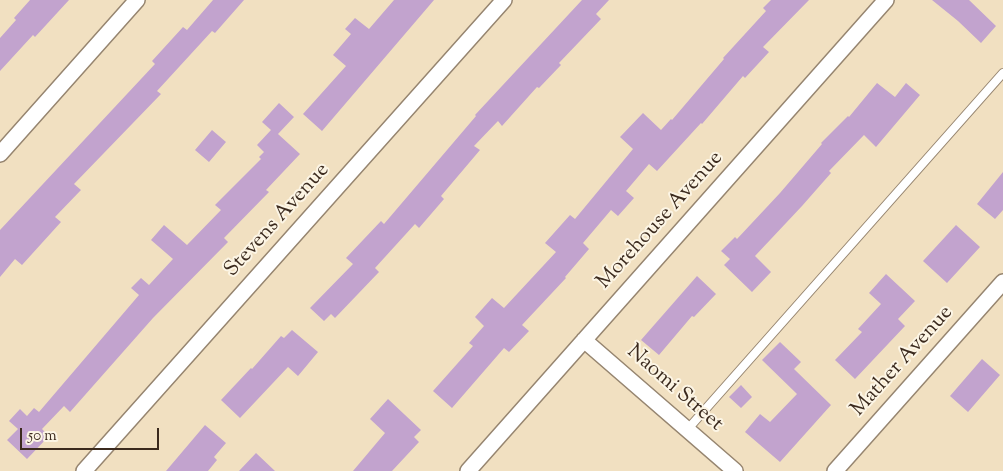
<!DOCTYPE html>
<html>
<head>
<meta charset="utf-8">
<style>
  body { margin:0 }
  #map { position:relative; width:1003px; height:471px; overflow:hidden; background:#f1e0c1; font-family:"Sorts Mill Goudy",serif }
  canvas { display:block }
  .scale { position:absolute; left:20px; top:428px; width:139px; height:22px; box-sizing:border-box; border:2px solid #3b2a1e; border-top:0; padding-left:6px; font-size:15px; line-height:18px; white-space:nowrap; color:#3b2a1e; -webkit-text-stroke:4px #fcf5e5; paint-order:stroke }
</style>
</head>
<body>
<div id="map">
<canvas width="1003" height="471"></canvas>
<div class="scale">50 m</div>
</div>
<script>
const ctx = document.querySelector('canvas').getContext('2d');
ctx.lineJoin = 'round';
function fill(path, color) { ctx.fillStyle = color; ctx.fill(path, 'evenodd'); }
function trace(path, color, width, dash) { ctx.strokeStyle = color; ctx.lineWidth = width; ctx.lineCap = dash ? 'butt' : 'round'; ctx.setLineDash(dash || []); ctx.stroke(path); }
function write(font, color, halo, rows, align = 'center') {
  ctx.font = font + ' "Sorts Mill Goudy",serif'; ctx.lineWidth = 4; ctx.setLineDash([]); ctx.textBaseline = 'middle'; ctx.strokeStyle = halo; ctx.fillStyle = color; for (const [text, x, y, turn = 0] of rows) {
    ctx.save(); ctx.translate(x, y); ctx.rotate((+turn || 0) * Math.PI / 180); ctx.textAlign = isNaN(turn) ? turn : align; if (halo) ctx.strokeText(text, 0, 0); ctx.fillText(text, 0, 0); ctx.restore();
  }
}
const building = new Path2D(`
  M30,0H69L35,37L33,35L0,71V38L16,20L14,18Z
  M213,0H244L215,33L212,31L157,91L161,94L74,184L81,190L55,217L61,222L22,265L15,259L0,277V230L155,64L152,61L183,27L187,30Z
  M394,0H434L322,131L303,114L346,66L333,55L351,34L345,29L355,18L369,29Z
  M582,0H609L596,14L601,19L559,63L561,65L539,88L537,87L502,126L498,121L474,146L480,150L441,196L444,199L419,228L415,224L375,268L379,272L335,318L331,314L324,321L310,308L353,264L346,258L381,221L384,224L476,116L475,115Z
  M771,0H809L763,47L769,52L745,78L743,76L702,124L701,123L657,171L649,164L626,191L634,198L618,216L611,210L583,243L589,249L565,277L566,278L522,325L529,331L509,352L504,348L452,408L433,391L473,346L469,343L484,326L475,317L492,298L504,308L556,252L545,243L570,215L575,219L633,149L620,137L643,113L661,130L671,119L672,120L724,59L723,58L766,11L763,8Z
  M932,0H969L996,26L981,43L958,21Z
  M877,83L895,97L906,83L920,95L876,147L864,135L829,171L831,173L802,206L755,256L771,272L752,292L724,265L730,259L721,251L735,237L737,239L780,193L822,144L821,143L848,116L849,117Z
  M279,103L294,117L278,134L300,154L266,190L269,192L224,238L228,242L153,318L70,412L64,406L42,429L49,436L27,459L7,440L18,429L9,421L20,409L27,416L34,408L39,412L139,295L131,288L141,278L149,285L173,259L151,240L164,225L187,245L221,210L215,205L261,159L259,157L264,152L257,145L271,130L262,122Z
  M212,130L226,142L209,162L195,150Z
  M1003,172V210L995,219L977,204Z
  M956,225L980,247L947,283L923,261Z
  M886,274L915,301L898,319L905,326L855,379L835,360L862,332L858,329L881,304L869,293Z
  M697,276L716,294L694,317L692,316L659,355L641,340Z
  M292,330L318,352L298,376L288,367L240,418L221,400L251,368L252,369L281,336L284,338Z
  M780,342L801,362L794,369L831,405L780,462L745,432L760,414L770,422L797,394L762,360Z
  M982,359L1000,375L968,412L950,396Z
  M741,385L752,397L741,408L729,397Z
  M388,399L421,430L414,437L419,442L392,471H353L385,433L370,419Z
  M205,425L226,443L214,457L217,460L208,471H166Z
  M256,453L275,471H239Z`);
const service = new Path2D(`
  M687,430L1003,73`);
const minor = new Path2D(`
  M0,154L137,0
  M584,340L735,471
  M84,471L504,0
  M468,471L886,0
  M835,471L1003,282`);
const streetNames = [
  ["Stevens Avenue",278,221,-48],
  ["Morehouse Avenue",661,221,-48],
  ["Mather Avenue",903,362,-48],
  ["Naomi Street",674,389,41]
];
fill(building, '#c2a3ce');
trace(service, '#968570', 10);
trace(minor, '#968570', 18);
trace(service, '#fff', 8);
trace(minor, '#fff', 15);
write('21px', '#3b2a1e', '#fcf5e5', streetNames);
</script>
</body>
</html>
